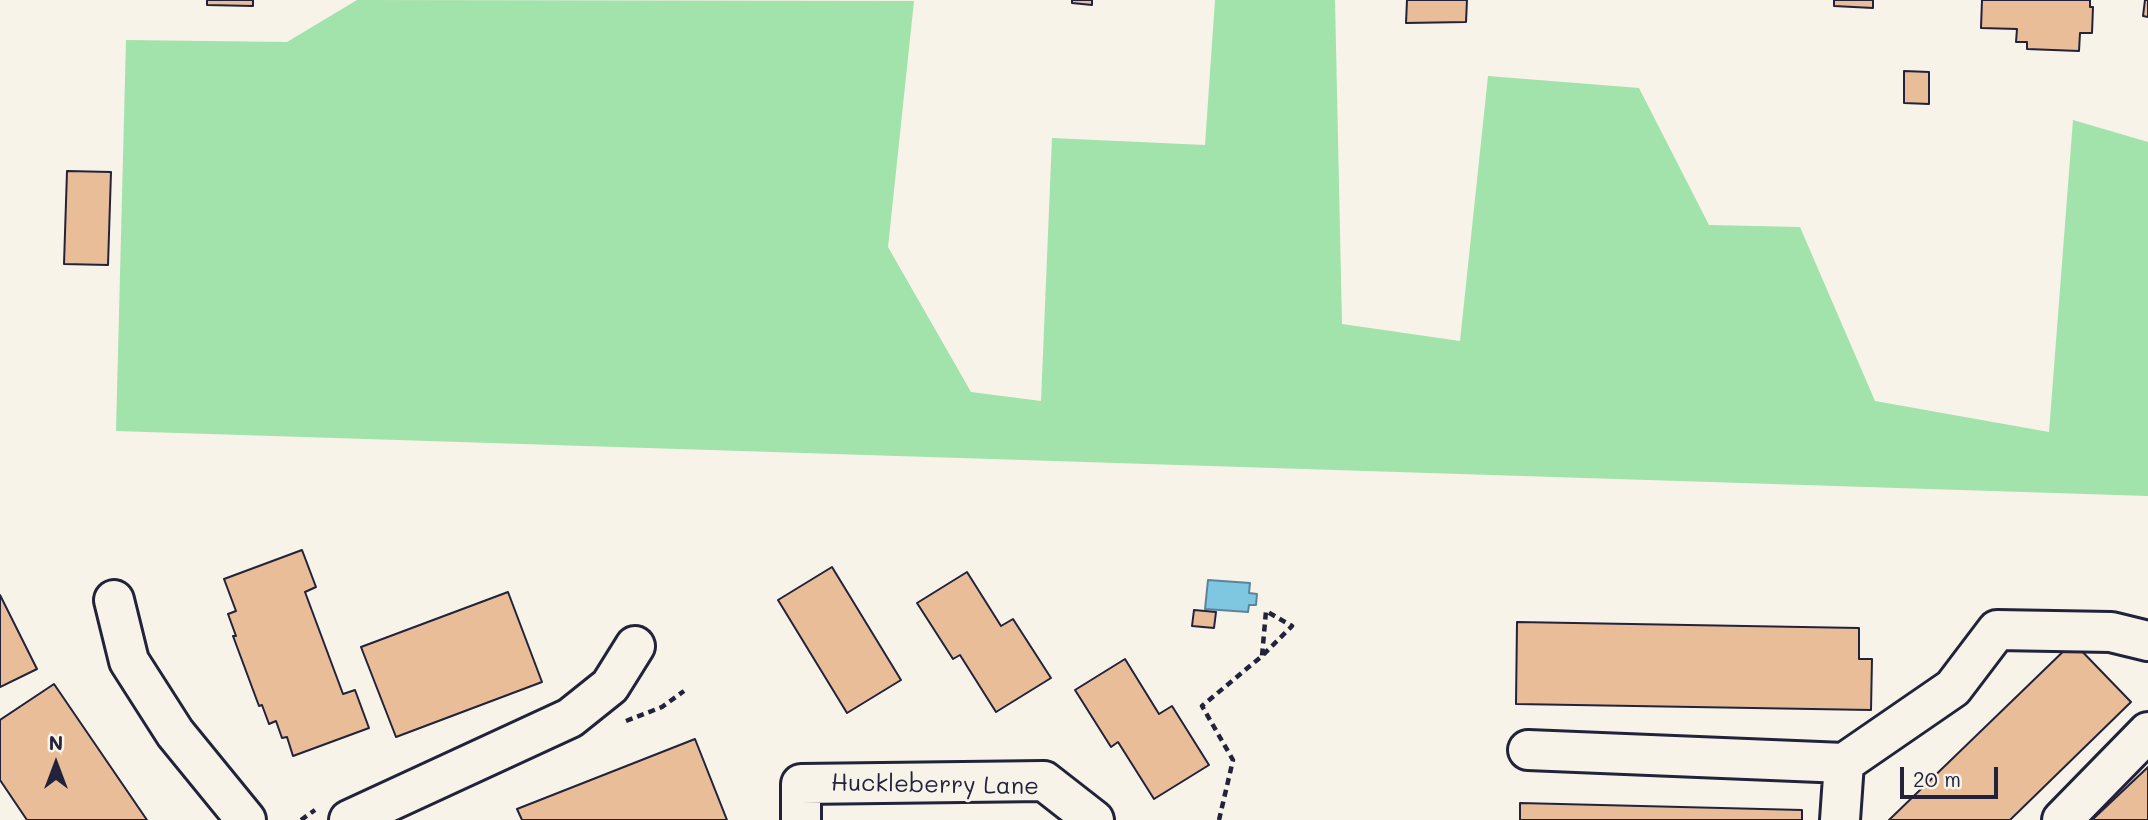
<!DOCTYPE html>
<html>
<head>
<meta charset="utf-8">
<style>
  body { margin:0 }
  #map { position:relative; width:2148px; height:820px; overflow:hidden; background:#f7f3e8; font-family:Mali,sans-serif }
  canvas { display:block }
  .north { position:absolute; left:21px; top:729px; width:70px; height:70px; -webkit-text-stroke:5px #f7f3e8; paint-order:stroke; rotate:0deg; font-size:19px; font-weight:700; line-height:28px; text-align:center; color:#22223b }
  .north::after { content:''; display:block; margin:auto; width:24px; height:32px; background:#22223b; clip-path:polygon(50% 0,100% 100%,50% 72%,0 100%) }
  .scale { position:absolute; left:1900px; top:767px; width:98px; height:32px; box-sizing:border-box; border:4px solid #22223b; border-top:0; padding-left:9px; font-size:21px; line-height:24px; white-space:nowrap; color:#22223b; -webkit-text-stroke:5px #f7f3e8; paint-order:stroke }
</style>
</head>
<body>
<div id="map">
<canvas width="2148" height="820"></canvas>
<div class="north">N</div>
<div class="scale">20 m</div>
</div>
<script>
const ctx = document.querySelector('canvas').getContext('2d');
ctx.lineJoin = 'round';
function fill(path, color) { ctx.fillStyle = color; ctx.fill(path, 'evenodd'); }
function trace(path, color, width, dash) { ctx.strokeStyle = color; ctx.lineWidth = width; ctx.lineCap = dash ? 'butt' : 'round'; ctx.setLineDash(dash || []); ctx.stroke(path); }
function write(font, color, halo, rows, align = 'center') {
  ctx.font = font + ' Mali,sans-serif'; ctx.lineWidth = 6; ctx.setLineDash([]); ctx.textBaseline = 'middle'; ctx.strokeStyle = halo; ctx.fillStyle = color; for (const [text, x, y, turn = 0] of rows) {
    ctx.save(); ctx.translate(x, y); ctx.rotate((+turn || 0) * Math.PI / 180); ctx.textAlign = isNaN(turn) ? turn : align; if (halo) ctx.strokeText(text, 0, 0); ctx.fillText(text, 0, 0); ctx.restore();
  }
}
const green = new Path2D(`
  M357,0L914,1L888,247L971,392L1041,401L1052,138L1205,145L1215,0H1335L1342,324L1460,341L1488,76L1639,88L1709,225L1800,227L1875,401L2049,432L2073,120L2148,142V496L116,431L126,40L287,42Z`);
const water = new Path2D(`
  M1208,580L1250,583L1249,593L1257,594L1256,605H1249L1248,612L1205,609Z`);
const building = new Path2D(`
  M207,0H253V6L207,5Z
  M1072,0H1092V5L1072,3Z
  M1407,0H1467L1466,22L1406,23Z
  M1834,0H1873V8L1834,6Z
  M1982,0H2090V7H2093L2092,33H2080L2079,51L2027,49V42H2016L2017,29L1981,28Z
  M2145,0H2148V17L2143,16Z
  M1904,71L1929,72V104L1904,103Z
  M67,171L111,172L108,265L64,264Z
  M302,550L316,587L305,592L343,694L355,690L369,728L293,756L287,737L282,738L276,721L269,724L262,705L259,706L233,636H236L228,614L236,611L224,579Z
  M832,567L901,680L847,713L778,600Z
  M967,572L1001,626L1013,619L1051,678L996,712L960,655L953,659L917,603Z
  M508,592L542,682L396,737L361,647Z
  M0,595L37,669L0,687Z
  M1194,610L1216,612L1214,628L1192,626Z
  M1517,622L1859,628V659H1872L1871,710L1516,704Z
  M2073,642L2131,702L2010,820H1889Z
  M1125,659L1159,714L1172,706L1209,765L1154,799L1118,742L1111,747L1075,690Z
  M54,684L147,820H27L0,780V720Z
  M695,739L727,820H522L517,809Z
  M2148,767V820H2092Z
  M1520,803L1802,810V820H1520Z`);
const path = new Path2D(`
  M626,721L662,707L684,691
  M301,820L315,810
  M1219,820L1233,760L1202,706L1262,656L1292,626L1266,611L1262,656`);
const minor = new Path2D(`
  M114,600L129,661L175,733L246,820
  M1528,750L1844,763
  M349,820L570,718L610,686L635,646
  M801,820V784L1044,781L1094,820
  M1840,820L1844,763L1953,688L1997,630L2111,632L2148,641
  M2062,820L2148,732`);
const streetNames = [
  ["Huckleberry Lane",935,785,1]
];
fill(green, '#a2e2ab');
fill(water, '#7fc6e0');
trace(water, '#5a849e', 2);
fill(building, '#e8bd98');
trace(building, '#22223b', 2);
trace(minor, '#22223b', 44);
trace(path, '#22223b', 4.5, [7, 5]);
trace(minor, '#f7f3e8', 38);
write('24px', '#22223b', '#f7f3e8', streetNames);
</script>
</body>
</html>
